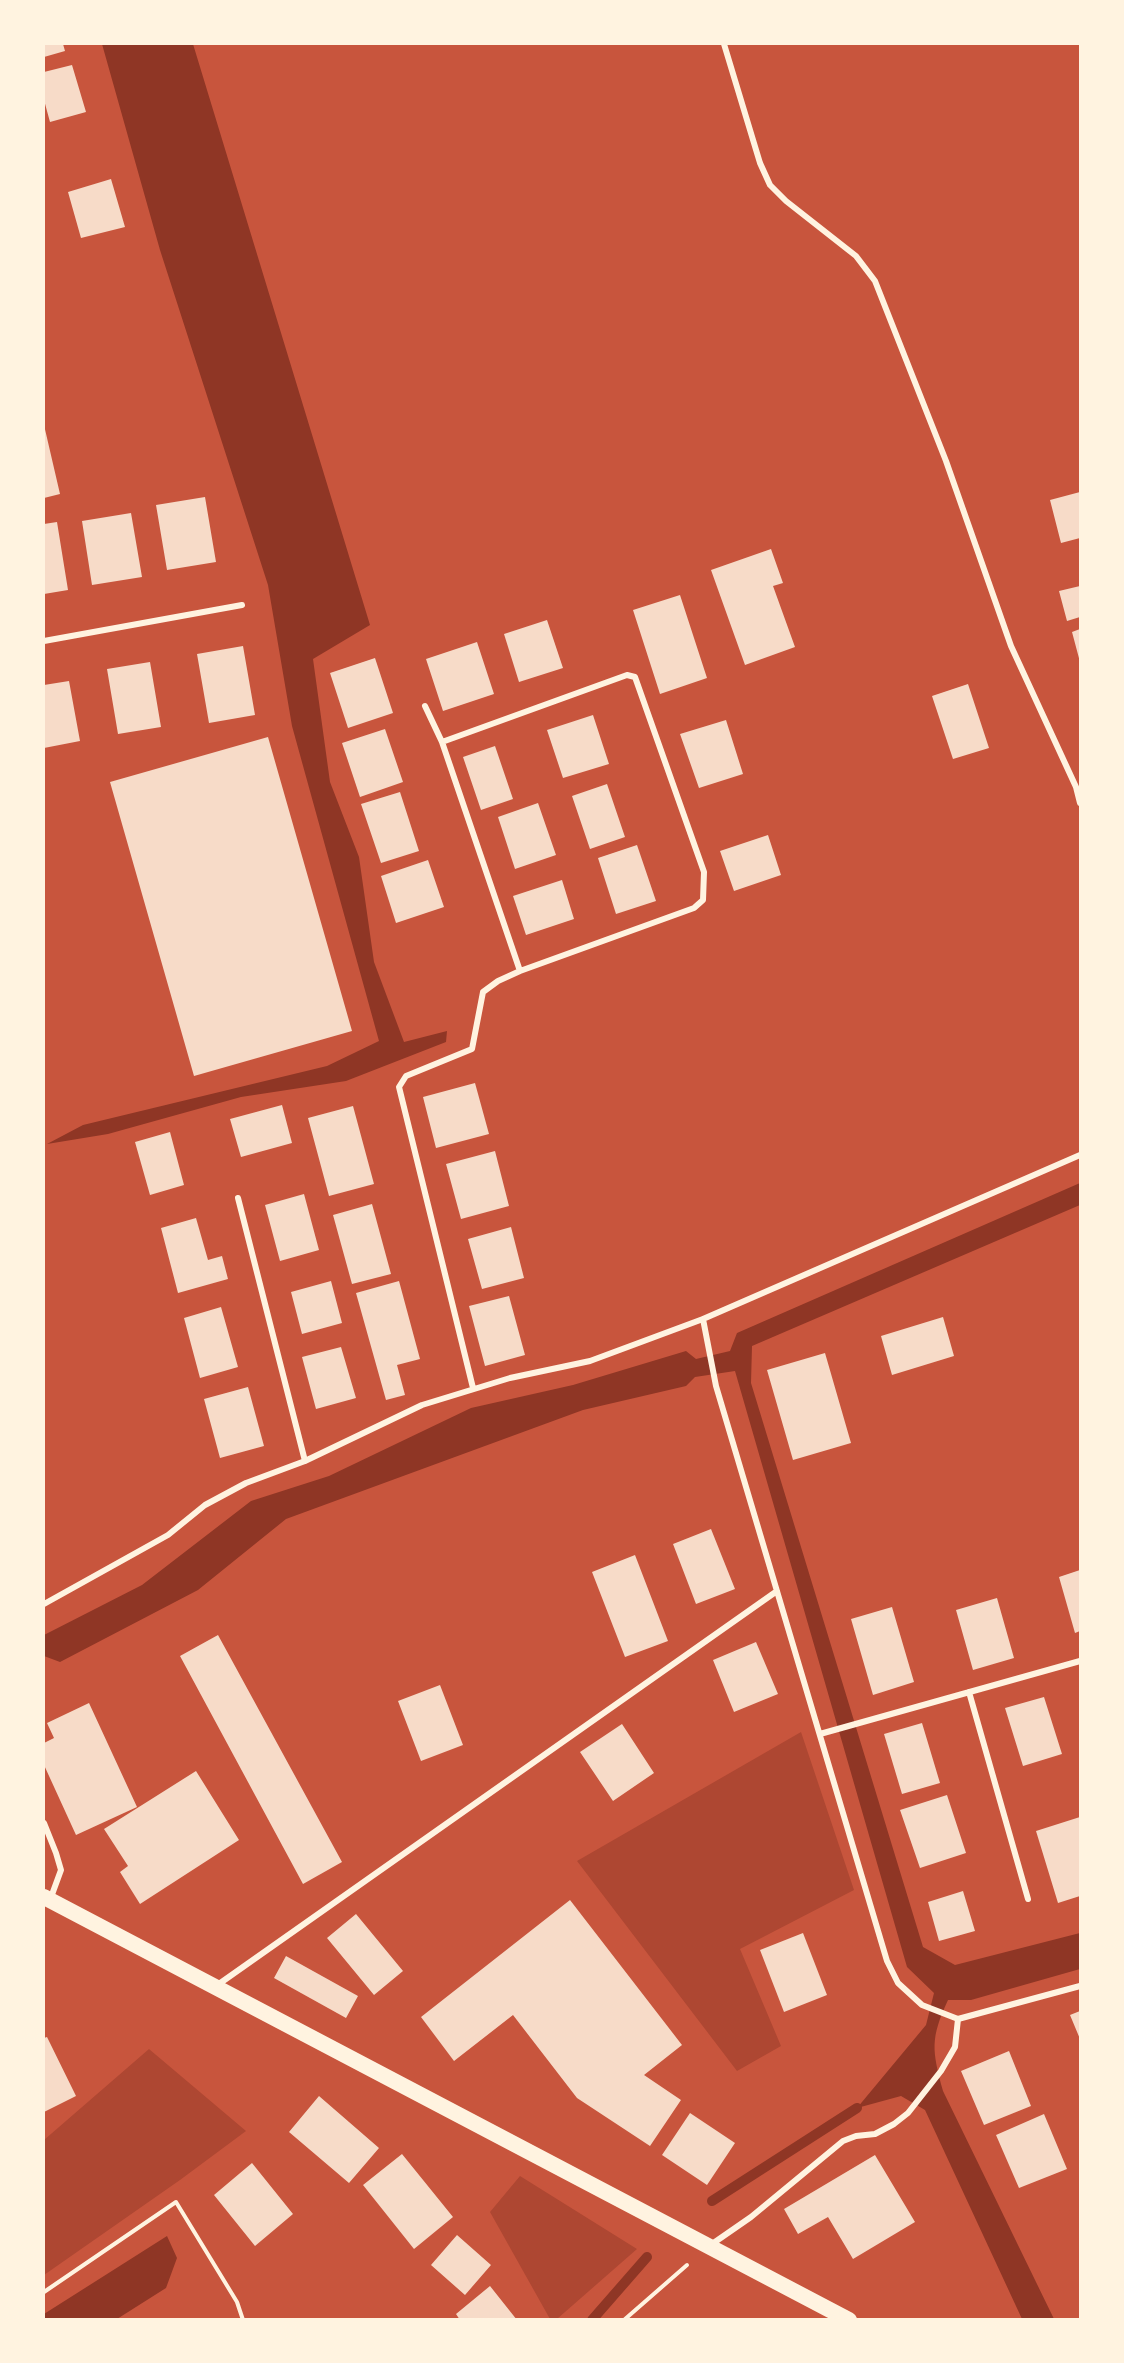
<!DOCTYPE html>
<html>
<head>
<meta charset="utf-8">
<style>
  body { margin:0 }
  #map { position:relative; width:1124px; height:2363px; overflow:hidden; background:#c8553d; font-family:"Noto Sans",sans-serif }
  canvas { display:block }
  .frame { position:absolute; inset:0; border:45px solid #fff3e0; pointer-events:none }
</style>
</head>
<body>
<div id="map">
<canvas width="1124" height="2363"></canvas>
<div class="frame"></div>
</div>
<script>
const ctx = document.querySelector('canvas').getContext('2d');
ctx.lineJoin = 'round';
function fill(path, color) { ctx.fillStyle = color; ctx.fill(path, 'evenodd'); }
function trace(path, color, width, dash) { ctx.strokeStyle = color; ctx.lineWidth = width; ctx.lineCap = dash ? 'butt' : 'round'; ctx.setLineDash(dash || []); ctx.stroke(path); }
const green = new Path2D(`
  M801,1732L854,1890L740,1949L781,2046L737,2071L577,1861Z
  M149,2049L246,2131L180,2180L44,2275V2140Z
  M520,2176L637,2249L557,2319H550L490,2212Z`);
const water = new Path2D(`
  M102,44H193L370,625L313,659L330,782L359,857L374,962L404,1042L447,1031L446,1042L346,1081L241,1097L108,1134L47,1144L83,1125L327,1066L379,1041L292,726L268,585L160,250Z
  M1080,1183V1205L752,1346L751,1383L923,1947L955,1965L1080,1933V1969L971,2000H948C930,2039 932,2050 943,2091L1054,2319H1022L925,2110L901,2096L857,2108L926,2025L934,1993L907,1967L735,1371L695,1377L686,1386L583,1410L286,1519L198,1590L60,1662L44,1656V1635L142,1585L251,1501L329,1476L471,1408L573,1385L686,1351L696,1359L730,1351L737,1333Z
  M167,2236L177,2258L166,2288L117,2319H44V2314Z`);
const stream = new Path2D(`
  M712,2201L857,2108
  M592,2320L647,2257`);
const building = new Path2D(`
  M44,44H63L65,51L44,57Z
  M72,65L86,112L50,122L44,100V72Z
  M111,179L125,227L81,238L68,192Z
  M44,425L60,494L44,498Z
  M1080,492V538L1061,543L1050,500Z
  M205,497L216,562L167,570L156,505Z
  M131,513L142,577L92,585L82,521Z
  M57,522L68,590L44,594V524Z
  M771,549L783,583L773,586L795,647L745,665L711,570Z
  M1080,586V617L1067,621L1059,591Z
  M680,595L707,678L660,694L633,610Z
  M547,620L563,668L519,682L504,634Z
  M1080,629V662L1072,632Z
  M477,642L494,694L443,711L426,659Z
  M243,646L255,715L209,723L197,654Z
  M375,658L393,713L348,728L330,673Z
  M150,662L161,727L118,734L107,669Z
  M69,681L80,741L44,748V685Z
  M968,684L989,748L953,759L932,696Z
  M593,715L609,764L563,778L547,730Z
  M726,720L743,774L699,788L680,734Z
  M385,729L403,782L360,797L342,743Z
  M268,737L352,1031L194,1076L110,782Z
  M495,746L513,799L481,810L463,757Z
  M607,784L625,837L590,849L572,796Z
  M400,792L419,851L381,863L361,804Z
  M538,803L556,855L515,869L498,817Z
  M768,835L781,875L734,891L720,851Z
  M637,845L656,901L616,914L598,858Z
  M428,860L444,907L396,923L381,876Z
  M562,880L574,919L526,935L513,896Z
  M475,1083L489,1134L436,1148L423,1097Z
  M282,1105L292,1143L241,1157L230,1119Z
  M353,1106L374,1184L329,1196L308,1118Z
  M170,1132L184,1185L150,1195L135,1142Z
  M495,1151L509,1206L461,1219L446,1164Z
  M304,1194L319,1250L280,1261L265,1205Z
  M372,1204L391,1274L352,1284L333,1215Z
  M196,1218L208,1260L222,1256L228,1279L178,1293L161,1228Z
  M511,1227L524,1278L482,1289L468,1239Z
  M331,1281L342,1323L302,1334L291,1292Z
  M399,1281L420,1359L397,1365L405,1395L386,1400L356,1293Z
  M509,1296L525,1355L485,1366L469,1306Z
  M221,1307L238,1367L200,1378L184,1318Z
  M943,1317L954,1356L892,1375L881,1336Z
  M341,1347L356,1398L316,1409L302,1357Z
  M825,1353L851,1443L793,1460L767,1370Z
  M248,1387L264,1446L220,1458L204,1399Z
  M711,1529L735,1589L696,1604L673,1544Z
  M635,1555L668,1641L625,1657L592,1572Z
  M1080,1570V1631L1075,1633L1059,1577Z
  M997,1598L1014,1658L973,1670L956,1610Z
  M892,1607L914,1682L873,1695L851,1619Z
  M218,1635L342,1862L303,1884L180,1656Z
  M756,1642L778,1694L734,1712L713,1660Z
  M440,1685L463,1745L421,1761L398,1701Z
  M1044,1697L1062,1754L1023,1766L1005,1708Z
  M89,1703L137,1807L76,1835L44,1765V1743L54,1738L47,1723Z
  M922,1723L940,1783L902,1794L884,1734Z
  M622,1724L654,1773L613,1801L580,1752Z
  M196,1771L239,1840L140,1904L120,1872L128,1866L104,1829Z
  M947,1795L966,1853L920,1868L900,1810Z
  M1080,1817V1896L1058,1903L1036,1831Z
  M963,1891L975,1931L939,1941L928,1902Z
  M570,1900L682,2045L644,2075L681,2100L650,2146L577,2098L513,2015L454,2061L421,2017Z
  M356,1914L403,1971L374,1995L327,1938Z
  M803,1933L827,1995L784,2012L760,1950Z
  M286,1956L358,1996L346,2018L274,1978Z
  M1080,2011V2039L1070,2015Z
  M47,2037L76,2096L44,2112V2038Z
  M1009,2051L1031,2106L984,2125L961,2071Z
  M319,2096L379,2148L349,2183L289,2132Z
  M690,2113L735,2143L707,2185L662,2155Z
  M1044,2114L1067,2169L1019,2188L996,2135Z
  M402,2154L453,2217L414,2249L363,2185Z
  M875,2155L915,2222L853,2259L828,2217L798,2234L784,2209Z
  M252,2163L293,2214L255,2246L214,2195Z
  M457,2235L491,2265L465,2295L431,2265Z
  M490,2286L517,2320H460L456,2314Z`);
const path = new Path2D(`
  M44,2292L176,2202L237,2302L243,2320
  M624,2320L687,2265`);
const minor = new Path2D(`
  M724,44L760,163L770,185L786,201L856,256L875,281L946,461L1011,646L1076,787L1080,803
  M44,641L242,605
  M425,706L442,742L520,971
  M442,742L627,675L635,677L704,872L703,900L694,908L520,971L498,981L483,992L472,1049L406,1076L399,1087L473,1388
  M238,1198L305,1461
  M703,1319L716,1386L887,1961L898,1983L922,2005L958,2019L1080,1986
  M44,1604L168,1535L205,1505L246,1483L305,1461L422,1405L510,1378L590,1361L703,1319L1080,1155
  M969,1692L1028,1899
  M820,1734L1080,1661
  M44,1823L56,1853L61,1870L50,1900
  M216,1986L777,1591
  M712,2244L751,2217L843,2141L856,2136L875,2134L894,2124L908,2113L941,2071L955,2047L958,2019`);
const trunk = new Path2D(`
  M44,1897L849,2320`);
fill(green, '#ae4732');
fill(water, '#8f3625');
trace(stream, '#8f3625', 10);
fill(building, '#f7dbc8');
trace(path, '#fff3e0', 4);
trace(minor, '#fff3e0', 6);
trace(trunk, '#fff3e0', 16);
</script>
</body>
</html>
